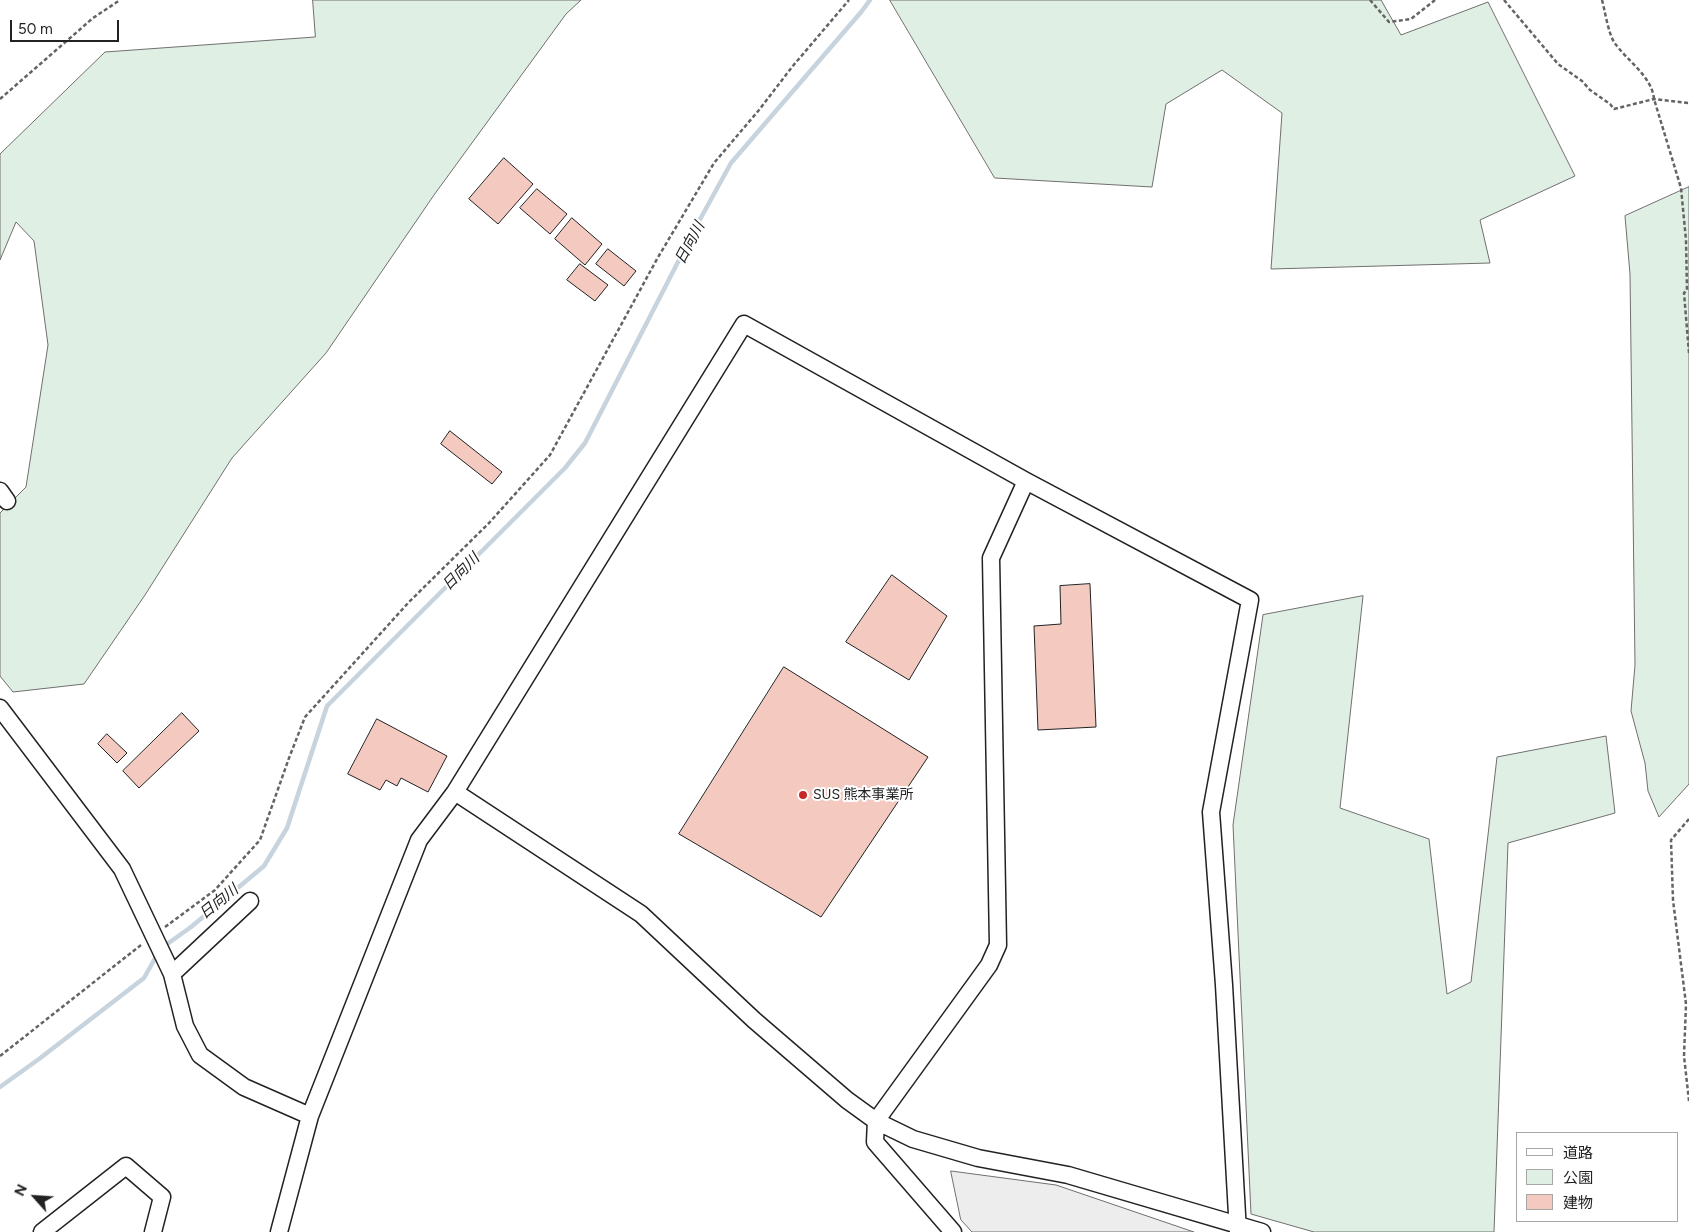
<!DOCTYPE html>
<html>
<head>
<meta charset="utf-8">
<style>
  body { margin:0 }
  #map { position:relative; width:1689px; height:1232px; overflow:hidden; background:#fff; font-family:Figtree,"Noto Sans JP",sans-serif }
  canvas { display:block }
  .legend { position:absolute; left:1516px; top:1132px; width:162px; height:90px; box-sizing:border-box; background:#fff; border:1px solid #a7a7a7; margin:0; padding:6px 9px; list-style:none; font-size:15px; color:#222 }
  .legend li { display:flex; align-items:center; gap:10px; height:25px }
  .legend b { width:25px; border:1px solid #a7a7a7 }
  .north { position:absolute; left:10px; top:1172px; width:50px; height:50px; -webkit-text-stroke:4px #fff; paint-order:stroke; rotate:296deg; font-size:14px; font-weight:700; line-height:20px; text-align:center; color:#222 }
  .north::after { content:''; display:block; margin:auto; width:18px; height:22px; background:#222; clip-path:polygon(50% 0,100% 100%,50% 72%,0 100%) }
  .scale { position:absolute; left:10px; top:20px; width:109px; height:22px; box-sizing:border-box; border:2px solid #222; border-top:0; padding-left:6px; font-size:15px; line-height:18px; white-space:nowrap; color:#222; -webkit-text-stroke:4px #fff; paint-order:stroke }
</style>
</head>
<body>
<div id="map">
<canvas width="1689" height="1232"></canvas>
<ul class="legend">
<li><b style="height:6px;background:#fff"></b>道路</li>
<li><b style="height:14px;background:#e0efe3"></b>公園</li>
<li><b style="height:14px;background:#f3c9c0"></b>建物</li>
</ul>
<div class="north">N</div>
<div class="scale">50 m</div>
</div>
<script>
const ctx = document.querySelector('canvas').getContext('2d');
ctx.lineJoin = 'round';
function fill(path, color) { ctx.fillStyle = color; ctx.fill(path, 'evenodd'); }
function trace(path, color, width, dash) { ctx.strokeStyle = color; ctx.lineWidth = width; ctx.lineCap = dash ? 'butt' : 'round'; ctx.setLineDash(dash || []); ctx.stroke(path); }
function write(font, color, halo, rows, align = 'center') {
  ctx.font = font + ' Figtree,"Noto Sans JP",sans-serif'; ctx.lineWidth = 4; ctx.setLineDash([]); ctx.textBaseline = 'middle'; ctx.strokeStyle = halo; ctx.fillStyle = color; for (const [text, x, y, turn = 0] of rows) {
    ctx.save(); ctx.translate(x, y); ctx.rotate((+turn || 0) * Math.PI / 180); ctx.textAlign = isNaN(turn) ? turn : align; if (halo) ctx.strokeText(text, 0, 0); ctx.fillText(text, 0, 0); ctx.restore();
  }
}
const green = new Path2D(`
  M313,0H581L566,14L434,195L326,353L232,458L145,595L84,684L13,692L0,676V513L26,487L48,345L34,241L16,222L0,260V154L105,52L315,37Z
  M890,0H1381L1401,35L1488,2L1575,176L1480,220L1490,263L1271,269L1282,113L1222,70L1166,104L1152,187L995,178Z
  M1689,187V784L1659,817L1648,791L1645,763L1631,711L1635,665L1630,274L1625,216Z
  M1363,596L1340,808L1429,839L1447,994L1471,982L1497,757L1606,736L1615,813L1508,843L1494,1232H1314L1251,1214L1233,825L1263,615Z`);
const parking = new Path2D(`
  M951,1171L1056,1185L1194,1232H972L961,1220Z`);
const stream = new Path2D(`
  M163,947L191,927L264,866L287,828L327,706L565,468L585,443L698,223L731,163L862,11L870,0
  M0,1087L39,1059L144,978L158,953`);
const building = new Path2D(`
  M504,158L533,184L498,224L469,199Z
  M537,189L567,214L550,234L520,208Z
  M572,218L602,244L585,265L555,239Z
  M608,249L636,271L624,286L596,264Z
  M580,264L608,285L595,301L567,280Z
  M450,431L502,472L492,484L441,444Z
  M892,575L947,616L909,680L846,642Z
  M1090,584L1096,727L1038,730L1034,626L1061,624L1060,586Z
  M784,667L928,757L821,917L679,834Z
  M182,713L199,731L139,788L123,771Z
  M377,719L447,756L428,792L401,778L397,786L386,780L380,790L348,774Z
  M107,734L127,753L117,763L98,744Z`);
const path = new Path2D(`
  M1370,0L1389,22L1411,19L1435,0
  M1504,0L1558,64L1582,81L1590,90L1610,104L1614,109L1654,99L1689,103
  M1602,0C1605,11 1608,32 1614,42C1626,60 1652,76 1654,99L1681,188L1686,240L1687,290L1684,293L1689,353
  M0,99L93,18L120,0
  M1689,819L1671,840L1673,900L1686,1004L1684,1056L1689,1101
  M165,927L215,890L260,840L289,758L305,717L409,602L489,523L550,455L657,259L714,163L759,110L792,67L849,0
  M0,1056L141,945`);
const minor = new Path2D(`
  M0,491L7,501
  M0,708L122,869L172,974L185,1026L200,1055L244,1087L310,1116
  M455,792L641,914L754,1020L847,1100L876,1121L913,1139L978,1158L1068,1175L1262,1232
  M172,974L250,901
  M42,1232L126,1166L162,1197L153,1232
  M279,1232L310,1116L419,840L455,792L744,324L1026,481L1250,600L1211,812L1224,985L1238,1232
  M953,1232L875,1142L876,1121L989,965L998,945L991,558L1026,481`);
const markers = [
  [803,795,5,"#c62828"]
];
const poiNames = [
  ["SUS 熊本事業所",813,795]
];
const waterNames = [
  ["日向川",690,243,-62],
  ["日向川",461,572,-45],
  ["日向川",219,902,-39]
];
fill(green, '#e0efe3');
trace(green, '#6f6f6f', 1);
fill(parking, '#ededed');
trace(parking, '#6f6f6f', 1);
trace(stream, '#c7d3dd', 4.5);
fill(building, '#f3c9c0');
trace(building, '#222', 1);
trace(minor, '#222', 19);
trace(path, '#646464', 2.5, [4, 2.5]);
trace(minor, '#fff', 16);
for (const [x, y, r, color] of markers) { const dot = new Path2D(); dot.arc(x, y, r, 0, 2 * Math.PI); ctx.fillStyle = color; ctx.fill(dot); trace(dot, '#fff', 2); }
write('14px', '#222', '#fff', poiNames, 'left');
write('italic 15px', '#222', '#fff', waterNames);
</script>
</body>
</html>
